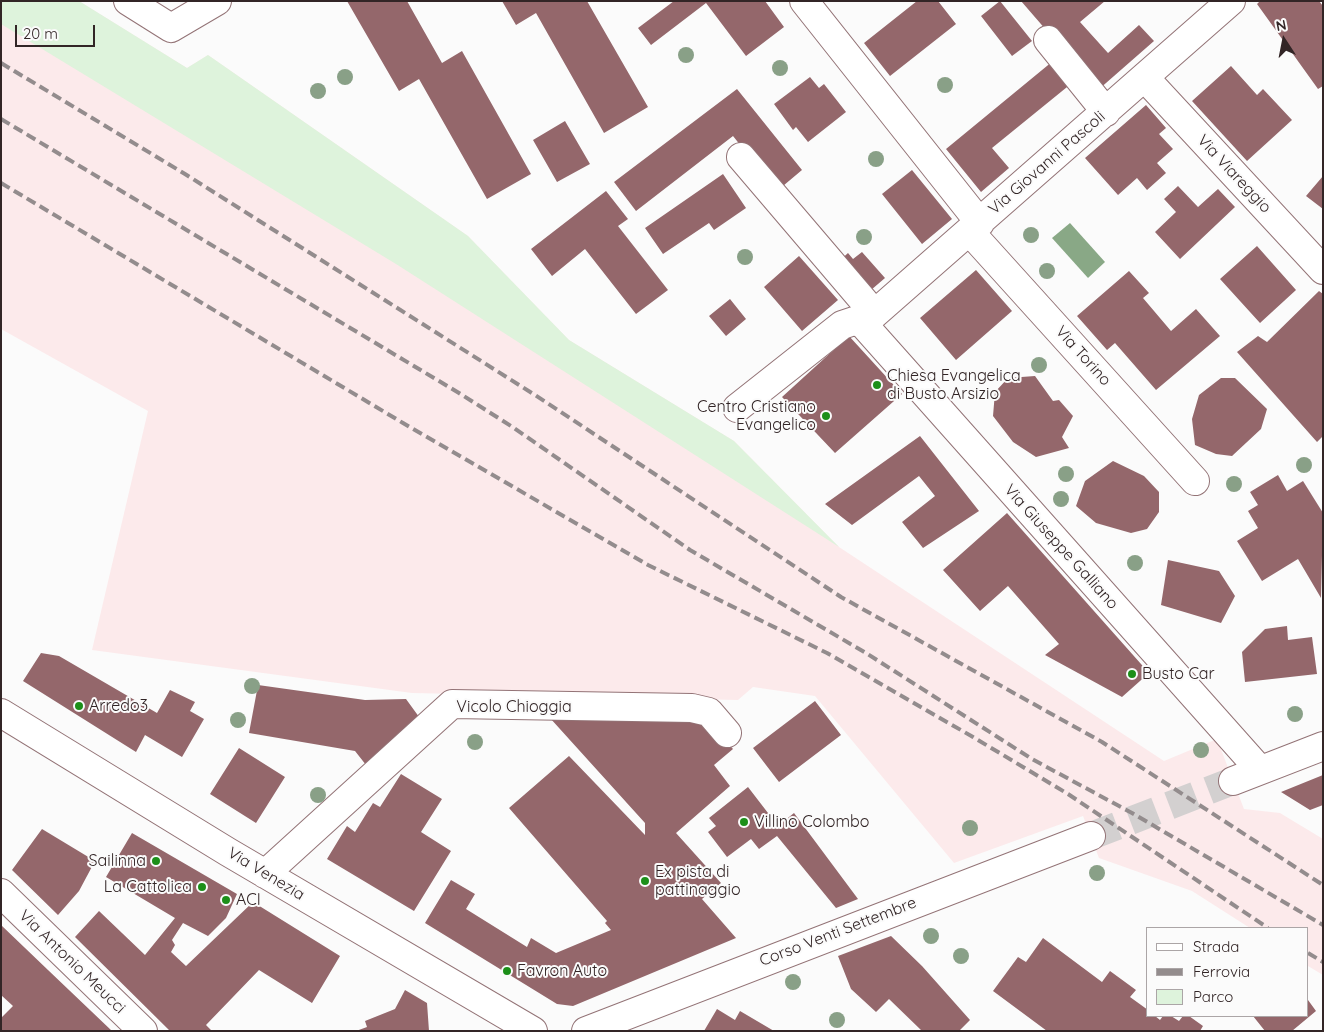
<!DOCTYPE html>
<html>
<head>
<meta charset="utf-8">
<style>
  body { margin:0 }
  #map { position:relative; width:1324px; height:1032px; overflow:hidden; background:#fbfbfb; font-family:Quicksand,sans-serif }
  canvas { display:block }
  .frame { position:absolute; inset:0; border:2px solid #322526; pointer-events:none }
  .legend { position:absolute; left:1146px; top:927px; width:162px; height:90px; box-sizing:border-box; background:#fbfbfb; border:1px solid #aba5a6; margin:0; padding:6px 9px; list-style:none; font-size:15px; color:#322526 }
  .legend li { display:flex; align-items:center; gap:10px; height:25px }
  .legend b { width:25px; border:1px solid #aba5a6 }
  .north { position:absolute; left:1259px; top:15px; width:50px; height:50px; -webkit-text-stroke:4px #fbfbfb; paint-order:stroke; rotate:349deg; font-size:14px; font-weight:700; line-height:20px; text-align:center; color:#322526 }
  .north::after { content:''; display:block; margin:auto; width:18px; height:22px; background:#322526; clip-path:polygon(50% 0,100% 100%,50% 72%,0 100%) }
  .scale { position:absolute; left:15px; top:25px; width:80px; height:22px; box-sizing:border-box; border:2px solid #322526; border-top:0; padding-left:6px; font-size:15px; line-height:18px; white-space:nowrap; color:#322526; -webkit-text-stroke:4px #fbfbfb; paint-order:stroke }
</style>
</head>
<body>
<div id="map">
<canvas width="1324" height="1032"></canvas>
<div class="frame"></div>
<ul class="legend">
<li><b style="height:6px;background:#fff"></b>Strada</li>
<li><b style="height:6px;background:#938c8d"></b>Ferrovia</li>
<li><b style="height:14px;background:#def3dc"></b>Parco</li>
</ul>
<div class="north">N</div>
<div class="scale">20 m</div>
</div>
<script>
const ctx = document.querySelector('canvas').getContext('2d');
ctx.lineJoin = 'round';
function fill(path, color) { ctx.fillStyle = color; ctx.fill(path, 'evenodd'); }
function trace(path, color, width, dash) { ctx.strokeStyle = color; ctx.lineWidth = width; ctx.lineCap = dash ? 'butt' : 'round'; ctx.setLineDash(dash || []); ctx.stroke(path); }
function write(font, color, halo, rows, align = 'center') {
  ctx.font = font + ' Quicksand,sans-serif'; ctx.lineWidth = 4; ctx.setLineDash([]); ctx.textBaseline = 'middle'; ctx.strokeStyle = halo; ctx.fillStyle = color; for (const [text, x, y, turn = 0] of rows) {
    ctx.save(); ctx.translate(x, y); ctx.rotate((+turn || 0) * Math.PI / 180); ctx.textAlign = isNaN(turn) ? turn : align; if (halo) ctx.strokeText(text, 0, 0); ctx.fillText(text, 0, 0); ctx.restore();
  }
}
const built = new Path2D(`
  M1,1H79L187,68L208,55L468,236L569,340L734,441L839,547L1164,761L1217,739L1244,809L1280,813L1323,839V975L1308,966V928H1250L1192,891L1099,858L1083,816L954,863L815,696L753,687L738,700L412,693L92,650L148,411L1,329Z`);
const green = new Path2D(`
  M1,1H79L187,68L208,55L468,236L569,340L734,441L839,547L396,264L1,24Z`);
const water = new Path2D(`
  M1070,223L1105,262L1088,278L1052,238Z`);
const building = new Path2D(`
  M347,1H407L442,63L462,51L531,174L487,199L419,79L399,91Z
  M502,1H587L648,107L604,133L536,13L516,25Z
  M674,1H765L784,27L746,56L706,3L651,45L638,28Z
  M917,1H938L956,24L890,76L864,43Z
  M1000,1L1032,41L1012,56L981,16Z
  M1021,1H1105L1080,22L1108,53L1139,25L1154,41L1098,90Z
  M1260,1H1319L1323,6V86L1318,89L1257,4Z
  M1053,61L1072,83L992,148L1009,168L981,192L946,149Z
  M1231,66L1257,95L1263,89L1292,120L1247,161L1192,101Z
  M810,77L819,88L824,84L846,112L808,142L796,127L793,130L774,104Z
  M737,89L802,170L777,191L733,136L636,211L614,182Z
  M1146,105L1166,128L1159,134L1173,149L1157,163L1166,173L1147,190L1137,178L1118,195L1085,158Z
  M565,121L590,164L557,182L533,140Z
  M912,170L952,219L922,244L882,194Z
  M723,174L746,208L714,230L709,223L663,254L645,228Z
  M1323,176V209L1306,196Z
  M1178,186L1198,207L1218,189L1235,207L1180,259L1155,232L1176,212L1164,199Z
  M606,191L628,219L618,226L668,290L636,314L585,249L552,276L531,249Z
  M1257,246L1296,290L1260,323L1220,279Z
  M862,252L885,278L864,296L836,264L848,253L853,259Z
  M799,256L838,300L802,331L764,287Z
  M976,270L1012,311L956,360L920,318Z
  M1129,271L1149,293L1143,298L1171,331L1196,309L1220,336L1156,390L1115,343L1107,350L1077,316Z
  M1319,291L1323,294V436L1317,442L1237,352L1258,336L1267,342Z
  M730,299L746,319L726,336L709,316Z
  M849,336L902,394L835,453L782,397Z
  M1035,376L1053,401L1059,400L1073,416L1062,437L1069,448L1036,457L1013,442L993,416L995,392L1008,378Z
  M1221,378H1235L1267,409L1261,429L1232,456L1216,454L1195,445L1192,419L1199,395Z
  M920,436L979,511L923,548L902,522L935,496L919,476L852,525L825,504Z
  M1113,461L1144,476L1159,492V512L1147,529L1131,533L1096,523L1076,506L1085,481Z
  M1278,475L1287,491L1303,481L1323,513L1321,598L1298,559L1262,581L1237,541L1258,528L1248,511L1258,505L1250,492Z
  M1007,513L1149,673L1122,697L1045,655L1059,644L1008,586L980,611L943,570Z
  M1168,560L1219,571L1235,596L1221,623L1161,605Z
  M1287,626L1288,640L1312,637L1317,674L1245,682L1242,652L1265,629Z
  M41,653L59,656L157,713L170,690L195,702L190,711L204,719L182,757L145,735L136,752L23,681Z
  M258,685L365,700L406,699L422,721L370,770L355,751L249,733Z
  M815,701L841,735L779,782L753,748Z
  M550,718L708,721L733,749L714,765L730,786L676,833L721,883L702,899L736,938L573,1006L557,1004L425,923L451,880L475,894L466,909L527,947L531,938L556,953L611,930L605,923L607,921L509,808L569,756L645,835V823Z
  M239,748L285,777L256,823L210,794Z
  M401,774L442,799L421,832L451,851L414,911L327,859L347,826L355,832L373,803L380,807Z
  M1323,775V805L1310,810L1281,792Z
  M748,787L778,826L794,813L858,899L836,908L777,836L759,849L751,839L727,857L708,832L716,826L709,818Z
  M42,829L95,861L79,891L58,915L12,870Z
  M132,833L237,894L226,918L208,936L183,923L172,940L175,945L171,952L186,966L253,902L340,956L312,1003L259,970L206,1025L212,1031H170L75,937L99,911L145,955L175,918L106,877Z
  M1,925L48,970L112,1031H1V1018L13,1006L1,995Z
  M891,936L922,966L970,1020L959,1031H922L889,999L876,1012L851,989L838,956Z
  M1043,938L1102,982L1110,971L1136,990L1130,997L1148,1010V1016H1155L1160,1020L1163,1016H1171L1179,1021L1183,1016H1189L1203,1026L1200,1031H1047L993,991L1018,957L1026,962Z
  M405,990L427,1003L429,1031H356L367,1027L365,1021L395,1009Z
  M1308,1000L1316,1011L1292,1031H1265L1253,1016H1308Z
  M717,1009L735,1020L740,1011L774,1031H704Z`);
const minorTunnel = new Path2D(`
  M1091,836L1233,781`);
const minor = new Path2D(`
  M128,1L171,28L217,1
  M804,1L980,223
  M1048,40L1106,112
  M1145,78L1323,270
  M741,157L874,313
  M970,232L1195,481
  M863,324L1231,1
  M737,408L842,325L854,321L863,324L1260,770
  M1,713L228,852L533,1031
  M1233,781L1323,746
  M265,874L452,704L692,708L709,712L727,733
  M1,893L143,1031
  M586,1031L1091,836`);
const rail = new Path2D(`
  M1,63L185,174L535,395L841,597L1102,742L1323,885
  M1,119L459,393L511,426L690,550L866,653L1032,759L1132,813L1323,925
  M1,183L403,423L648,565L827,653L973,737L1068,794L1268,928
  M1308,953L1323,962`);
const trees = [
  [686,55],
  [780,68],
  [345,77],
  [945,85],
  [318,91],
  [876,159],
  [1031,235],
  [864,237],
  [745,257],
  [1047,271],
  [1039,365],
  [1304,465],
  [1066,474],
  [1234,484],
  [1061,499],
  [1135,563],
  [252,686],
  [1295,714],
  [238,720],
  [475,742],
  [1201,750],
  [318,795],
  [970,828],
  [1097,873],
  [931,936],
  [961,956],
  [793,982],
  [837,1020]
];
const markers = [
  [877,385,5,"#1c8f19"],
  [826,416,5,"#1c8f19"],
  [1132,674,5,"#1c8f19"],
  [79,706,5,"#1c8f19"],
  [744,822,5,"#1c8f19"],
  [156,861,5,"#1c8f19"],
  [645,881,5,"#1c8f19"],
  [202,887,5,"#1c8f19"],
  [226,900,5,"#1c8f19"],
  [507,971,5,"#1c8f19"]
];
const streetNames = [
  ["Via Giovanni Pascoli",1047,163,-41],
  ["Via Viareggio",1234,174,47],
  ["Via Torino",1083,356,48],
  ["Via Giuseppe Galliano",1061,547,48],
  ["Vicolo Chioggia",514,707],
  ["Via Venezia",266,874,31],
  ["Corso Venti Settembre",838,932,-21],
  ["Via Antonio Meucci",72,962,44]
];
const poiNames = [
  ["Chiesa Evangelica",887,376],
  ["di Busto Arsizio",887,394],
  ["Centro Cristiano",816,407,"right"],
  ["Evangelico",816,425,"right"],
  ["Busto Car",1142,674],
  ["Arredo3",89,706],
  ["Villino Colombo",754,822],
  ["Sailinna",146,861,"right"],
  ["Ex pista di",655,872],
  ["pattinaggio",655,890],
  ["La Cattolica",192,887,"right"],
  ["ACI",236,900],
  ["Favron Auto",517,971]
];
fill(built, '#fceaeb');
fill(green, '#def3dc');
fill(water, '#89a886');
fill(building, '#94676b');
trace(minorTunnel, '#d3d0d0', 28, [28, 14]);
trace(minor, '#937376', 30);
trace(minor, '#fff', 28);
trace(rail, '#938c8d', 4, [10, 5]);
ctx.fillStyle = '#89a087';
for (const [x, y] of trees) { ctx.beginPath(); ctx.arc(x, y, 8, 0, 2 * Math.PI); ctx.fill(); }
for (const [x, y, r, color] of markers) { const dot = new Path2D(); dot.arc(x, y, r, 0, 2 * Math.PI); ctx.fillStyle = color; ctx.fill(dot); trace(dot, '#fbfbfb', 2); }
write('16px', '#322526', '#fbfbfb', streetNames);
write('16px', '#322526', '#fbfbfb', poiNames, 'left');
</script>
</body>
</html>
